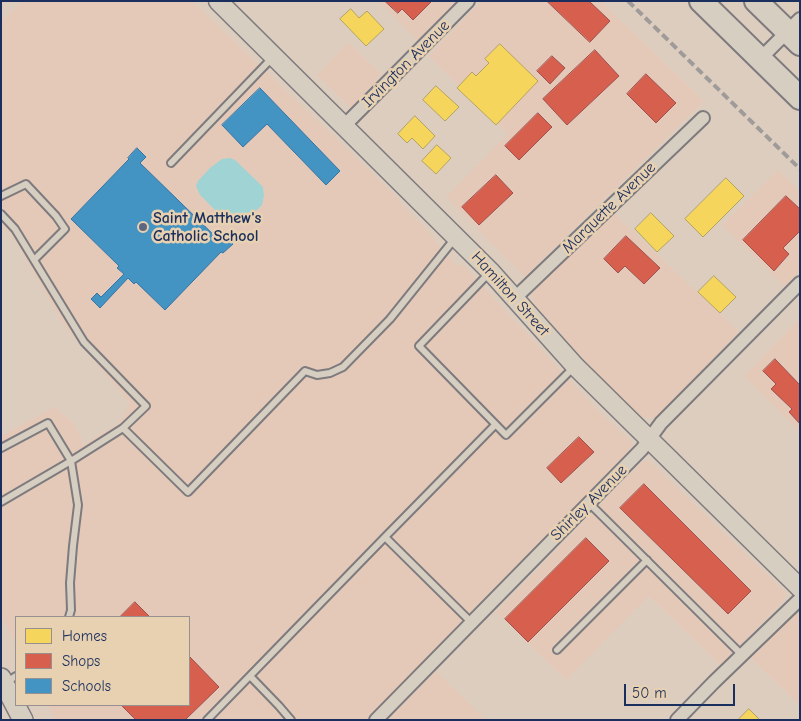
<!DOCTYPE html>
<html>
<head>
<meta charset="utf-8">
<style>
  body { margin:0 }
  #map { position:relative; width:801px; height:721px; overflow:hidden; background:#ddcdbf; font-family:"Comic Neue",sans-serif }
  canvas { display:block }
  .frame { position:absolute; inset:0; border:2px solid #1b2f5e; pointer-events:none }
  .legend { position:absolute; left:15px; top:616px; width:175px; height:90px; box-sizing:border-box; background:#e8d1b1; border:1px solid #969090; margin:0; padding:6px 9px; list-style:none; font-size:15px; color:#1b2f5e }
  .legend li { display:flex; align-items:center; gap:10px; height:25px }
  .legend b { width:25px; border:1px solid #969090 }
  .scale { position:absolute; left:624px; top:684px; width:111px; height:22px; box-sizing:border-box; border:2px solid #1b2f5e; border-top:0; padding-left:6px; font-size:15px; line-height:18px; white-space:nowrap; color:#1b2f5e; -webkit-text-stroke:4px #e8d1b1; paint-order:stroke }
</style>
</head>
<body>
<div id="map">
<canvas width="801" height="721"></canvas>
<div class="frame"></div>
<ul class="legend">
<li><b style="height:14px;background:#f6d55c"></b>Homes</li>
<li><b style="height:14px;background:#d6604d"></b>Shops</li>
<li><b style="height:14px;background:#4393c3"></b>Schools</li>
</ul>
<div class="scale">50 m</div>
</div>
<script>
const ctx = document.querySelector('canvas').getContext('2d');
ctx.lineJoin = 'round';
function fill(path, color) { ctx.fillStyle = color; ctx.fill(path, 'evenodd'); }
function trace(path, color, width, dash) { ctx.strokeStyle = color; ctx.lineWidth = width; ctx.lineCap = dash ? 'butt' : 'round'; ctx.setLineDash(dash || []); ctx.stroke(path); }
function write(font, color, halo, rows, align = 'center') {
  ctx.font = font + ' "Comic Neue",sans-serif'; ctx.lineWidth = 5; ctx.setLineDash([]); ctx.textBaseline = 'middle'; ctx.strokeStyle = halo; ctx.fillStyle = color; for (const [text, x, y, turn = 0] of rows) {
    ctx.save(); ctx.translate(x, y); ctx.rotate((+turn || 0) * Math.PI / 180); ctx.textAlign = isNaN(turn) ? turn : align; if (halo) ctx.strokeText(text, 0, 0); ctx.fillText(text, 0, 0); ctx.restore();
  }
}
const built = new Path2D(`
  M22,1H192L398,198L403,207L426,229L456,265H463L599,412L633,444L618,466L365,720H56L48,705H189V617H16V644L1,615V436L55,407L75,424L83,445L118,424L130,403L63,324L13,236L1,225V22Z
  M378,1H461L420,43Z
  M481,1H601L704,101L525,277L446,197L508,134L429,56Z
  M348,42L382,75L351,108L317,75Z
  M778,170L800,191V271L785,287L722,225Z
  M612,212L739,332L657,417L639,418L536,309L532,295L537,285Z
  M800,318V432L744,376Z
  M643,461H649L786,593L784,600L720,665L649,596L566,680L496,612Z
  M795,614H800V706L751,658Z
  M436,671L486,720H388Z`);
const water = new Path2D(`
  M230,158L235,160L263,187L264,196L262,205L246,220L238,222L222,217L200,195L196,186L198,181L210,168L222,159Z`);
const homes = new Path2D(`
  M351,9L359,18L367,11L384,29L366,46L340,19Z
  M500,44L538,81L496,125L457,88L472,72L476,76L489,63L485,59Z
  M436,86L459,107L445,121L423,100Z
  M415,116L435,136L423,149L412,138L407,143L398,134Z
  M437,145L451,158L436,174L422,161Z
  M726,178L744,196L703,237L685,219Z
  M651,213L674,236L657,252L635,229Z
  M714,276L736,297L720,313L698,292Z
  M749,709L760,720H738Z`);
const shops = new Path2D(`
  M385,1H432L413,20L402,9L398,13Z
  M547,1H589L610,21L590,42Z
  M595,50L619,76L567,125L543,99Z
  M552,56L565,68L550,84L537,71Z
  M646,74L676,103L656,123L627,94Z
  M538,113L552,127L519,160L505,146Z
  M496,175L513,193L479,225L462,207Z
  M786,196L800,209V231L783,248L789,254L774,271L743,240Z
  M626,236L660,268L644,284L625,266L618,273L604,259Z
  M775,359L800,385V424L789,412L792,409L771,389L776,384L763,371Z
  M579,437L594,452L561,483L547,468Z
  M644,484L751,591L728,614L620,508Z
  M586,538L609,561L528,642L505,619Z
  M135,602L150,617H120Z
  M189,656L219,687L185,720H136L121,705H189Z`);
const schools = new Path2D(`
  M260,88L340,171L326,185L267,124L243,147L222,125Z
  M137,148L146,157L140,163L220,241L225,236L233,244L223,253L221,252L165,310L136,282L134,284L128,278L100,308L91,299L97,293L101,297L124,274L117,268L119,266L71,219L129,159L128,158Z`);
const lane = new Path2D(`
  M171,163L273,57
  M1,196L26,184L56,216L65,229L34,260
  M1,214L15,229L84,342L146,406L123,428L188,492L305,371L317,375L330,373L343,367L390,319L456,237
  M490,272L419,346L506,435L574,367
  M1,448L48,423L71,461L123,428
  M1,502L71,461L78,505L73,546L70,583L71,610L69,617
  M589,503L742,655
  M471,622L385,537L495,425
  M557,650L647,560
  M250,676L279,706L291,720
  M5,683L16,676
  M207,720L385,537`);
const street = new Path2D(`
  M760,59L800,19
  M344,126L468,1
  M515,298L703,118
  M376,720L642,449L661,423L800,283
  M677,720L714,682L800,599`);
const secondary = new Path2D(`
  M218,1L491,272L575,366L800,588`);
const primary = new Path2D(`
  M1,678L23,720`);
const highway = new Path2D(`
  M701,1L800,98
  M756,1L800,44`);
const rail = new Path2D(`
  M628,1L800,169`);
const markers = [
  [143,227,5,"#5f6680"]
];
const streetNames = [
  ["Irvington Avenue",406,64,-45],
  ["Marquette Avenue",609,208,-44],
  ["Hamilton Street",510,294,48],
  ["Shirley Avenue",589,503,-45]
];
const poiNames = [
  ["Saint Matthew's",153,218],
  ["Catholic School",153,236]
];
fill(built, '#e5c9b8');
fill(water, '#9fd3d4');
fill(homes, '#f6d55c');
trace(homes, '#b4a35d', 1);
fill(shops, '#d6604d');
trace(shops, '#9e5152', 1);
fill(schools, '#4393c3');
trace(schools, '#3775a5', 1);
trace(lane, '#7e7b7e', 10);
trace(street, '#7e7b7e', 16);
trace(secondary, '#7e7b7e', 21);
trace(primary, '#7e7b7e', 22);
trace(highway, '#7e7b7e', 26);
trace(lane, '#d7cec2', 6);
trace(street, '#d7cec2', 12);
trace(secondary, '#d7cec2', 18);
trace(primary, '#d7cec2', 19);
trace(highway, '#d7cec2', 22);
trace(rail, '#9f9b99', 4, [8, 4]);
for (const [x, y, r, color] of markers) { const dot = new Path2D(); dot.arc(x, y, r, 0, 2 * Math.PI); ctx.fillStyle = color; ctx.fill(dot); trace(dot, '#e8d1b1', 2); }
write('16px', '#1b2f5e', '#e8d1b1', streetNames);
write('bold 16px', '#1b2f5e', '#e8d1b1', poiNames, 'left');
</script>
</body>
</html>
